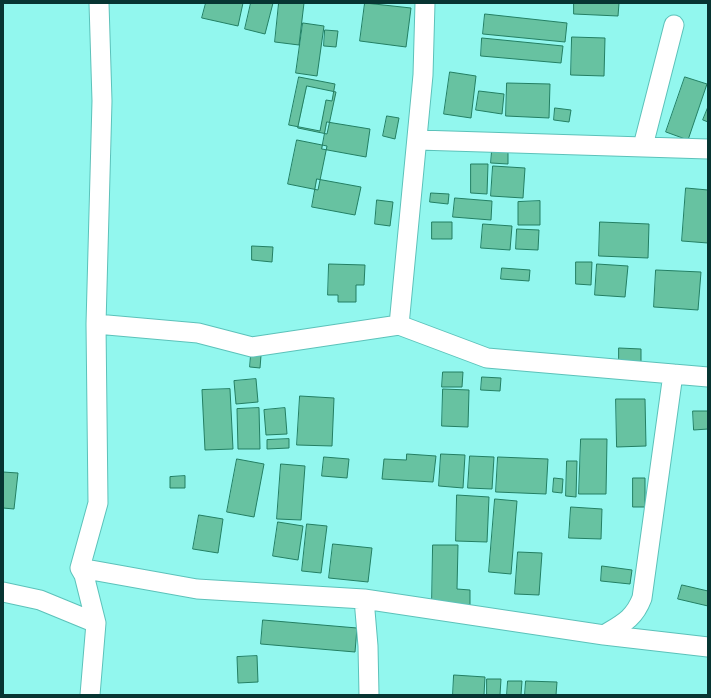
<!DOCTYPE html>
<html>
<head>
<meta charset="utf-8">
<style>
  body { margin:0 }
  #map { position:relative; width:711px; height:698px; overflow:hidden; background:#92f7ee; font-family:Spectral,serif }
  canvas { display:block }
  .frame { position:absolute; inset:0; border:4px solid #073532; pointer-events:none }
</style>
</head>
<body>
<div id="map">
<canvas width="711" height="698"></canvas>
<div class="frame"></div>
</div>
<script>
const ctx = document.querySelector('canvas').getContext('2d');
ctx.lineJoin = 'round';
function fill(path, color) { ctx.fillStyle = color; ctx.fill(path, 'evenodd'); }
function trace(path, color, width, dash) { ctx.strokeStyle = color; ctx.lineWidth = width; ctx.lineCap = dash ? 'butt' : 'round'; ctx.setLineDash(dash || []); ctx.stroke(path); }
const building = new Path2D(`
  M206,3H243L238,26L202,18Z
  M251,3H273L265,34L245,29Z
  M279,3H304L299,45L275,42Z
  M365,3L411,8L406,47L360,41Z
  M574,3H619L618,16L574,14Z
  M485,14L567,23L565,42L483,34Z
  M303,23L324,26L317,76L296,73Z
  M325,30L338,31L336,47L324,46Z
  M572,37L605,38L604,76L571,75Z
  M482,38L563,46L561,63L481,56Z
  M450,72L476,76L471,118L444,114Z
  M299,77L335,84L332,101L326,100L320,131L289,125Z
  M685,77L707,84L688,140L666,132Z
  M507,83L550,84L549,118L506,116Z
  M307,86L336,92L327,134L298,128Z
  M479,91L504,94L502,114L476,110Z
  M708,107V122L703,120Z
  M555,108L571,110L569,122L554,120Z
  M387,116L399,118L395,139L383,136Z
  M327,122L370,129L366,157L322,149Z
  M297,140L327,146L318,190L288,184Z
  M492,151L508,152V164L491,163Z
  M471,164H488L487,194L471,193Z
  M493,166L525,168L523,198L491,196Z
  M317,179L361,187L355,215L312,207Z
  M686,188L708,190V243L682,241Z
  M431,193L449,194L448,204L430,202Z
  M455,198L492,201L491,220L453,217Z
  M377,200L393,202L390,226L375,224Z
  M540,201V225H518V202Z
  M432,222H452V239H432Z
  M600,222L649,224L648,258L599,256Z
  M483,224L512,226L510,250L481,248Z
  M517,229L539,230L538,250L516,249Z
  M252,246L273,247L272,262L252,260Z
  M576,262H592L591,285L576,284Z
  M329,264L365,265L364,285H356V302H338V295H328Z
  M597,264L628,266L625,297L595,295Z
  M502,268L530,270L529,281L501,279Z
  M656,270L701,272L698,310L654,307Z
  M252,343H262L260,368L250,367Z
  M619,348L641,349V362L619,361Z
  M443,372H463L462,387H442Z
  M482,377L501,378L500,391L481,390Z
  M256,379L258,402L236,404L234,381Z
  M230,389L233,449L205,450L202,390Z
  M443,389L469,390L468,427L442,426Z
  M300,396L334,398L332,446L297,445Z
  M616,399H645L646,446L617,447Z
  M259,408L260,449H238L237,409Z
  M285,408L287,434L266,435L264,410Z
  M693,411H708V429L694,430Z
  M289,439V448L267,449V440Z
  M581,439H607L606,494H579Z
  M407,454L436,456L433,482L382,479L384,459L406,460Z
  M441,454L465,455L463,488L439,486Z
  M470,456L494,457L492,489L468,488Z
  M324,457L349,459L347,478L322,476Z
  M498,457L548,459L546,494L496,492Z
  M237,459L264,464L254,517L227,512Z
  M567,461H577L576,497L566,496Z
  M281,464L305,466L301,520L277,519Z
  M3,472L18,473L14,509L3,508Z
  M185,476V488H170V477Z
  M554,478L563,479L562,493L553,492Z
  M633,478H645V507H633Z
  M457,495L489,497L487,542L456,541Z
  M495,499L517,501L511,574L489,572Z
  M571,507L602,509L601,539L569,538Z
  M199,515L223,519L218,553L193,549Z
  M278,522L303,526L298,560L273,556Z
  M307,524L327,526L321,573L302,571Z
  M333,544L372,548L368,582L329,578Z
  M433,545H458L457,589L470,590V605L432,604Z
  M518,552L542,553L539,595L515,594Z
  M602,566L632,570L630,584L601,581Z
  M682,585L708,591V606L678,599Z
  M263,620L357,628L355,652L261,644Z
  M257,656L258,682L238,683L237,657Z
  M454,675L485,677L484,695H453Z
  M487,679H501L500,695H487Z
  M508,681H522L521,695H507Z
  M526,681L557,682L556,695H525Z`);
const minor = new Path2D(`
  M418,140L708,149
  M643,146L674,25
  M96,324L198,333L252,347L399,325L423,75L425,3
  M399,325L487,358L708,377
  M80,568L197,589L364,599L604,635L708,647
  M3,592L40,600L96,623
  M364,599L368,646L369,695
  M604,635C622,624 634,619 642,598L673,374
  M90,695L96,623L84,575L80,568L98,503L96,324L102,101L99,3`);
fill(building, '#67c2a1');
trace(building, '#237f63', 1);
trace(minor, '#5cc2ba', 21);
trace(minor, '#fff', 19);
</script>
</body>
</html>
